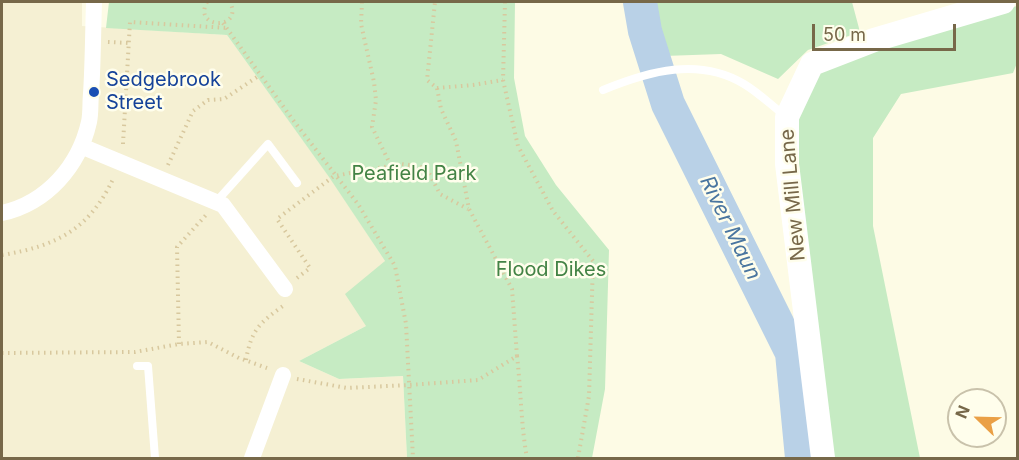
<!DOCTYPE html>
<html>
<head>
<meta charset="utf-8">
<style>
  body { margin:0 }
  #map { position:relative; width:1019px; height:460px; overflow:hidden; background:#fdfbe5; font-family:Inter,sans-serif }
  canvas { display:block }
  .frame { position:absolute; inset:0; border:3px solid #776849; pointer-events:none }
  .north { position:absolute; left:947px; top:388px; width:60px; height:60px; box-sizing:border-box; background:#fffeec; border:2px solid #c9c2ab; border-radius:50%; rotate:293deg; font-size:16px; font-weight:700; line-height:24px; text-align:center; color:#776849 }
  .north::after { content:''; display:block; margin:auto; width:21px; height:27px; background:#eaa046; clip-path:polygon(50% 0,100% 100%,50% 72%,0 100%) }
  .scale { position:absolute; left:812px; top:24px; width:144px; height:27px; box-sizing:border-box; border:3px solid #776849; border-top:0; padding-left:8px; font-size:18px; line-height:21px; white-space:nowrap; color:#776849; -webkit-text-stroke:4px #fffeec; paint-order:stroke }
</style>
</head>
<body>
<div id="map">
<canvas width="1019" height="460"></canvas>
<div class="frame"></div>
<div class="north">N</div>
<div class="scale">50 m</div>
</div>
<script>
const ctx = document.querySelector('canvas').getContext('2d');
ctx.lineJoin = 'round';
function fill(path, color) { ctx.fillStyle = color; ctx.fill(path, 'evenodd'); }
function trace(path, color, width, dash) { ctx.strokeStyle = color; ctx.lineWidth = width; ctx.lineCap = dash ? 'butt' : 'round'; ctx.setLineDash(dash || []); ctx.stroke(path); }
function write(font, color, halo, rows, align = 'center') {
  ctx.font = font + ' Inter,sans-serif'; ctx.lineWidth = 5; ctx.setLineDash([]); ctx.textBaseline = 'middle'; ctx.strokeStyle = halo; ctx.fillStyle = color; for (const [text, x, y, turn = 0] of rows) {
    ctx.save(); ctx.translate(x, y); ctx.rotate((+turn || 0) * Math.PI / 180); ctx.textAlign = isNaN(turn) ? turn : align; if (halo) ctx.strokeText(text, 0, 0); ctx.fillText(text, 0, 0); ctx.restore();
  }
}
const residential = new Path2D(`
  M2,2H82V26L227,35L331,179L385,261L366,326L299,361L339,379L403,376L407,458H2Z`);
const green = new Path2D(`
  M109,2H515L514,78L525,136L556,185L609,250L605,389L592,458H407L403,376L339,379L299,361L366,326L345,294L385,261L329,177L227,35L106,28Z
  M654,2H852L860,32L808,50L778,79L721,54L664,56Z
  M1017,6V63L1013,73L901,94L873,138V226L920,458H832L790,144L811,80L839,60L863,50Z`);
const river = new Path2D(`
  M640,2L645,31L668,104L792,353L802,458`);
const path = new Path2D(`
  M207,2C192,29 244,31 230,2
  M362,2L361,24L374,82L376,100L372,127L391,166
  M505,2L503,80L518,146L553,211L593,261L589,396L578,458
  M223,23L293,120L358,204L395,266L406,324L413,458
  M108,42L129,43
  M437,88L473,85L503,80
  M123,144L130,22L228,28
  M168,165L193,111L208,100L224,99L260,75
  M2,255C57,246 90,229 114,177
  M297,278L310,268L277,219L334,176L401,164L419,166L429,173L440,194L468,209
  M179,344L177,247L206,215
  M2,353L135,352L179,344L208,342L239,358L267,368
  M517,356C521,390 521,426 527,458
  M246,360C251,331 259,323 283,306
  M297,379L347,388L409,385L478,380L517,356L512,289L469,209L456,141L441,109L437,88L427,80L435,2`);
const lane = new Path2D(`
  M603,90C649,71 699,57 744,84C759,93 771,105 784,115
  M216,202L268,144L297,183
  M137,366H148L155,458`);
const street = new Path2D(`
  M81,146L223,205L285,289
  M2,213C47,203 79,166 89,122C91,113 90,103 91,94C93,63 93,32 94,2
  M252,458L283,375`);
const secondary = new Path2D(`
  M823,458L787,164V117L812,64L874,40L1003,2`);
const markers = [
  [94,92,6,"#1a4fb4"]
];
const transitNames = [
  ["Sedgebrook",106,80],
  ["Street",106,103]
];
const parkNames = [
  ["Peafield Park",414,174],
  ["Flood Dikes",551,270]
];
const streetNames = [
  ["New Mill Lane",793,195,-95]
];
const waterNames = [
  ["River Maun",730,228,64]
];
fill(residential, '#f5f0d3');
fill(green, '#c6ebc3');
trace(river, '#b9d1e7', 34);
trace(path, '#d8c89e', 4, [1.5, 4.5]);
trace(lane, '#fff', 8);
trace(street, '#fff', 16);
trace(secondary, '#fff', 24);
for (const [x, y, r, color] of markers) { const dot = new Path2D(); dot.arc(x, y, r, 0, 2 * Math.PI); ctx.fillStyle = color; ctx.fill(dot); trace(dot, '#fffeec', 2); }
write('20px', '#164399', '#fffeec', transitNames, 'left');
write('20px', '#438345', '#fffeec', parkNames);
write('20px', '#776849', '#fffeec', streetNames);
write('italic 21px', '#4a76a0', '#fffeec', waterNames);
</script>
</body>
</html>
